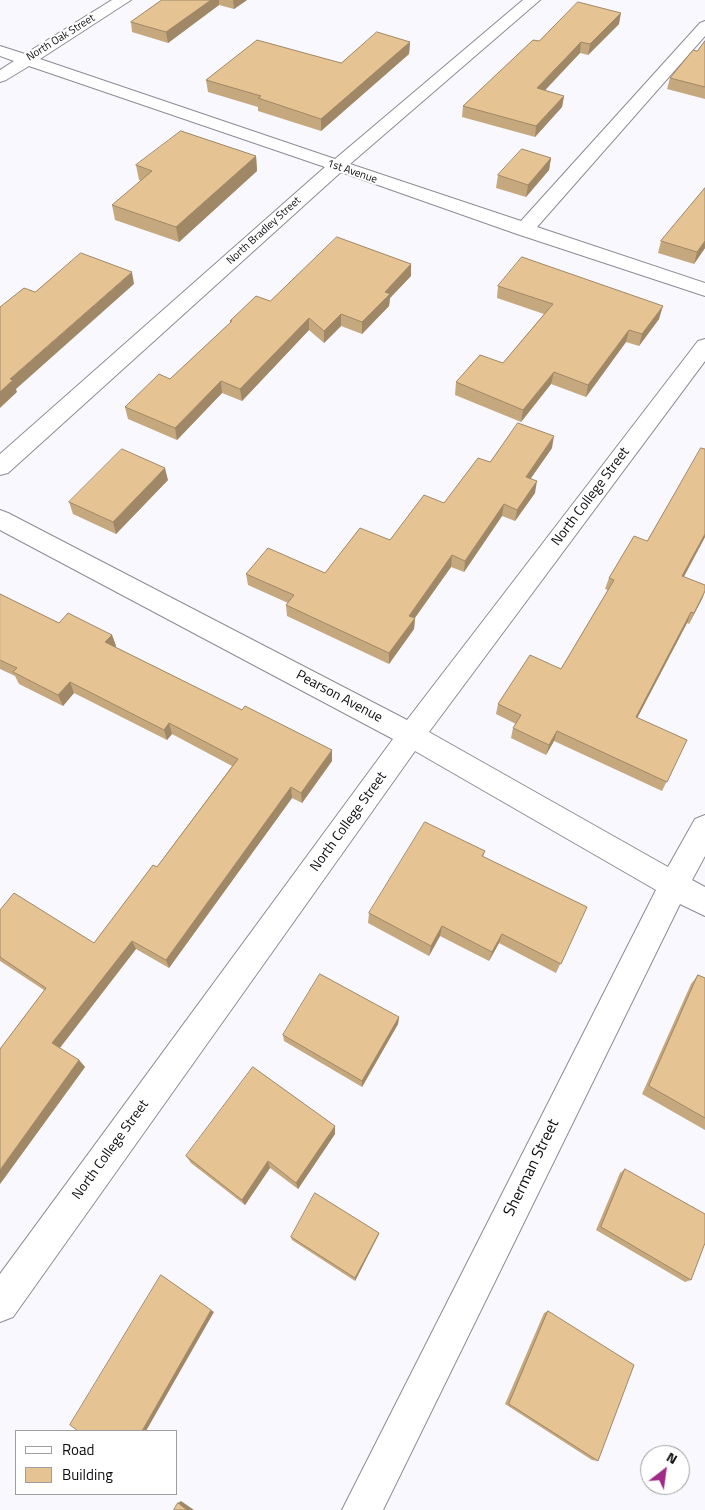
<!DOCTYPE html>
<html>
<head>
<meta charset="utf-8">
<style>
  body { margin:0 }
  #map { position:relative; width:705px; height:1510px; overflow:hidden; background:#f9f8ff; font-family:"Titillium Web",sans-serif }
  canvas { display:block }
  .legend { position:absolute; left:15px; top:1430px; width:162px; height:65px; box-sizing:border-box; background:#fff; border:1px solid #9e9e9f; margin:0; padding:6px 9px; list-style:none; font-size:15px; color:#0d0d10 }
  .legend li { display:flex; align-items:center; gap:10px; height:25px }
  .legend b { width:25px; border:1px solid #9e9e9f }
  .north { position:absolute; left:640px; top:1445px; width:50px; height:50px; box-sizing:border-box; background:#fff; border:1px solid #9e9e9f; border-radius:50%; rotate:30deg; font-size:14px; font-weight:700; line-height:20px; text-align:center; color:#0d0d10 }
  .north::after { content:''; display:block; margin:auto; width:18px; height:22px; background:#a12c87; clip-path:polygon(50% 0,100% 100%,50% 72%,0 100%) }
</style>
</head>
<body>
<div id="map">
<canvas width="705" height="1510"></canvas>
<ul class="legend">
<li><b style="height:6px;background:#fff"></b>Road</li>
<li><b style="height:14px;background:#e5c393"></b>Building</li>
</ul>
<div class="north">N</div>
</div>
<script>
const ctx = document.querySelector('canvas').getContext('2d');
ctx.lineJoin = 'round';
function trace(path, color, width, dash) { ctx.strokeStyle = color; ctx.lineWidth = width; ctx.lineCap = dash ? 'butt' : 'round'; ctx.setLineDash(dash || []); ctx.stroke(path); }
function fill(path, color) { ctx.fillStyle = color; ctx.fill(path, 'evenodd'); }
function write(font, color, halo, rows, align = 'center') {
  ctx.font = font + ' "Titillium Web",sans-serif'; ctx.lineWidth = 4; ctx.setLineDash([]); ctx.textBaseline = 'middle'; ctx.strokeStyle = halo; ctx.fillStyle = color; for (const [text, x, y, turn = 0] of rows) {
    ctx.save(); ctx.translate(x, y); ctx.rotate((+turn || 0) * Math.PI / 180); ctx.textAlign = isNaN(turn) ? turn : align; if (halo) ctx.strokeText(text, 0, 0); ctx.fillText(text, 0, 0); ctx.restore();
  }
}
const minor = new Path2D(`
  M112,0H131L40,59L335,159L523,0H540L350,164L521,221L700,23L705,21V36L537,227L705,283V296L517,234L341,172L8,473L0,475V454L325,167L29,66L6,80L0,82V70L14,61L0,56V46L25,54Z
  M705,339V361L429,732L668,867L695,819L705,815V856L692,880L705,887V916L680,904L383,1510H342L656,890L415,751L13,1317L0,1322V1274L393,739L0,530V510L8,513L407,720L698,341Z`);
const wall = new Path2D(`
  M162,0H247L234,9L219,5L168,43L132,32L131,22Z
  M619,24L588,55L580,53L544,90L564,96L562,107L535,137L462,117L463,106L539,41Z
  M705,41V99L667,89L670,78L697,51Z
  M410,42L409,54L321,131L258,111V107L208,92L206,80L341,63Z
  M256,156L257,171L179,242L115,220L112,205L141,181L139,180L136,165Z
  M551,158L549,170L526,197L496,188L498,175Z
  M705,188V248L694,264L658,253L661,241Z
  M411,264V276L390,298L389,306L362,334L341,326L324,343L309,330L242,401L222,393L177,440L128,419L125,407L170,379L230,323V321L270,301Z
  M498,286L659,319L639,346L626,342L586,397L551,384L521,422L455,395L456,382L503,363L544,314L497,298Z
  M552,448L531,478L535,493L515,521L502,516L464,572L451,567L415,618L414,629L389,664L287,616L286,605L288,603L248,585L246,574L325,573L390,540L444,503L490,462Z
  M705,449V537L684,577L703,597L689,624L687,623L637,718L687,740L662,791L554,741L546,755L511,738L513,728L516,724L496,714L498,704L561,669L608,590L605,589L609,578L647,541Z
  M168,480L116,534L73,514L69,502Z
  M0,594L59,623L112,635L116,646L115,647L242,710L332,750V761L302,803L292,798L169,968L136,949L60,1048L79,1060L85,1067L0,1184L44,990L0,961V910L94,943L157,867L232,766L172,734L167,740L74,693L63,706L19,684L15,676L0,669Z
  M485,851L483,857L587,907L556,973L499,943L489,961L440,936L429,956L368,923L369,913Z
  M698,975L705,978V1130L642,1094L691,984Z
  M399,1017L398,1024L362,1087L284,1041L283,1035Z
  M335,1134L298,1189L270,1168L245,1205L191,1163L186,1156Z
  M625,1169L691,1280L685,1282L596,1230L620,1173Z
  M379,1233L378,1236L355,1281L292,1240L291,1237Z
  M548,1311L598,1461L592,1460L505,1404L544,1313Z`);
const shadedWall = new Path2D(`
  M211,0H219V5L168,43L166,32Z
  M233,0H247L234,9Z
  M621,13L619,24L588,55L590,44Z
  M410,42L409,54L321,131V119Z
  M581,42L580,53L536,100L537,88Z
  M564,96L562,107L535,137L536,126Z
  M256,156L257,171L179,242L176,227Z
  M551,158L549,170L526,197L528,185Z
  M705,241V248L694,264L697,252Z
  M411,264V276L390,298L389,306L362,334V322L385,292Z
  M132,272L134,284L16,389L17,392L0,408V392L10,379Z
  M663,306L659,319L639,346L642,334Z
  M341,314V326L324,343V331Z
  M309,318V330L242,401L240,389Z
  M629,330L626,342L586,397L588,385Z
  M554,372L551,384L521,422L523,410Z
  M221,381L222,393L177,440L175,428Z
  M554,436L552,448L524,488L526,477Z
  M165,468L168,480L116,534L113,522Z
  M537,481L535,493L515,521L517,510Z
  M504,504L502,516L464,572L465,561Z
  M705,534V537L678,587L682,576Z
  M452,555L451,567L409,626L415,618L414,629L389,664V653L409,616Z
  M705,591L703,597L689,624L694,613Z
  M691,612L687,623L632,728L636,717Z
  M112,635L116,646L109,654L105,642Z
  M70,682L74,693L63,706L58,695Z
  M169,723L172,734L167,740L164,730Z
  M557,731L554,741L546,755L549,745Z
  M332,750V761L302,803L301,793Z
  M291,787L292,798L169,968L166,960Z
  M442,926L440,936L429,956L431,946Z
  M502,934L499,943L489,961L492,952Z
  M132,941L136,949L58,1050L52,1043Z
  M399,1017L398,1024L362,1087V1081Z
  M79,1060L85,1067L0,1184V1170Z
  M335,1126V1134L298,1189L296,1183Z
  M268,1161L270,1168L245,1205L242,1200Z
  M379,1233L378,1236L355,1281V1278Z
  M211,1310L214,1312L146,1431H142Z
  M181,1501L194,1510H187L178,1503Z`);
const building = new Path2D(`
  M162,0H211L166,32L131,22Z
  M578,2L621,13L590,44L581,42L537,88L564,96L536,126L463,106L533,40L539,41Z
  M377,32L410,42L321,119L258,98L261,96L206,80L257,40L341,63Z
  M705,41V87L670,78L693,50L697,51Z
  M181,131L256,156L176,227L112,205L152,171L136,165Z
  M522,149L551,158L528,185L498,175Z
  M705,188V241L697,252L661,241Z
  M337,237L411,264L385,292L390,294L362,322L341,314L324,331L309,318L240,389L221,381L175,428L125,407L159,374L170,379L232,321H230L256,296L270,301Z
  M81,253L132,272L10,379L13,380L0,392V307L24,288L35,292Z
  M522,257L663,306L642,334L629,330L588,385L554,372L523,410L456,382L480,355L503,363L553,304L498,286Z
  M518,423L554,436L526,477L537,481L517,510L504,504L465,561L452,555L409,616L415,618L389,653L286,605L294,595L246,574L268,548L325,573L360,528L390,540L424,495L444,503L478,458L490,462Z
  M701,448L705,449V534L682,576L705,585V591L694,613L691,612L636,717L687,740L667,782L557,731L549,745L513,728L521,715L498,704L530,655L561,669L614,580L609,578L634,536L647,541Z
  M122,449L165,468L113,522L69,502Z
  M0,594L59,623L68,613L112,635L105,642L242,710L245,706L332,750L301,793L291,787L166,960L132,941L52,1043L79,1060L0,1170V1049L46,988L0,957V910L14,893L94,943L153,865L157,867L238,759L169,723L164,730L70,682L58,695L13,672L17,668L0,660Z
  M425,822L485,851L482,856L587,907L561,964L502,934L492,952L442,926L431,946L369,913Z
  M320,974L399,1017L362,1081L283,1035Z
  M698,975L705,978V1118L649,1086Z
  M253,1067L335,1126L296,1183L268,1161L242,1200L186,1156Z
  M625,1169L705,1214V1243L691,1280L601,1227Z
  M315,1193L379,1233L355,1278L291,1237Z
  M161,1275L211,1310L142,1431H78L70,1425Z
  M548,1311L634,1365L598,1461L509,1404Z
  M178,1503L187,1510H174Z`);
const farStreetnames = [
  ["North Oak Street",61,38,-32],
  ["1st Avenue",352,172,19],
  ["North Bradley Street",264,231,-42]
];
const streetNames = [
  ["North College Street",591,497,-53],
  ["Pearson Avenue",339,697,28],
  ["North College Street",349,822,-54],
  ["North College Street",111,1150,-54]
];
const nearStreetnames = [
  ["Sherman Street",532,1168,-64]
];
trace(minor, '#8d8b95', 2);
fill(minor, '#fff');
fill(wall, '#c5a87e');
fill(shadedWall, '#a08867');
fill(building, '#e5c393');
trace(building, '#a08867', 1);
write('11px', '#0d0d10', '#fff', farStreetnames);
write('14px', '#0d0d10', '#fff', streetNames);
write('16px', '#0d0d10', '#fff', nearStreetnames);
</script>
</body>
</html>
